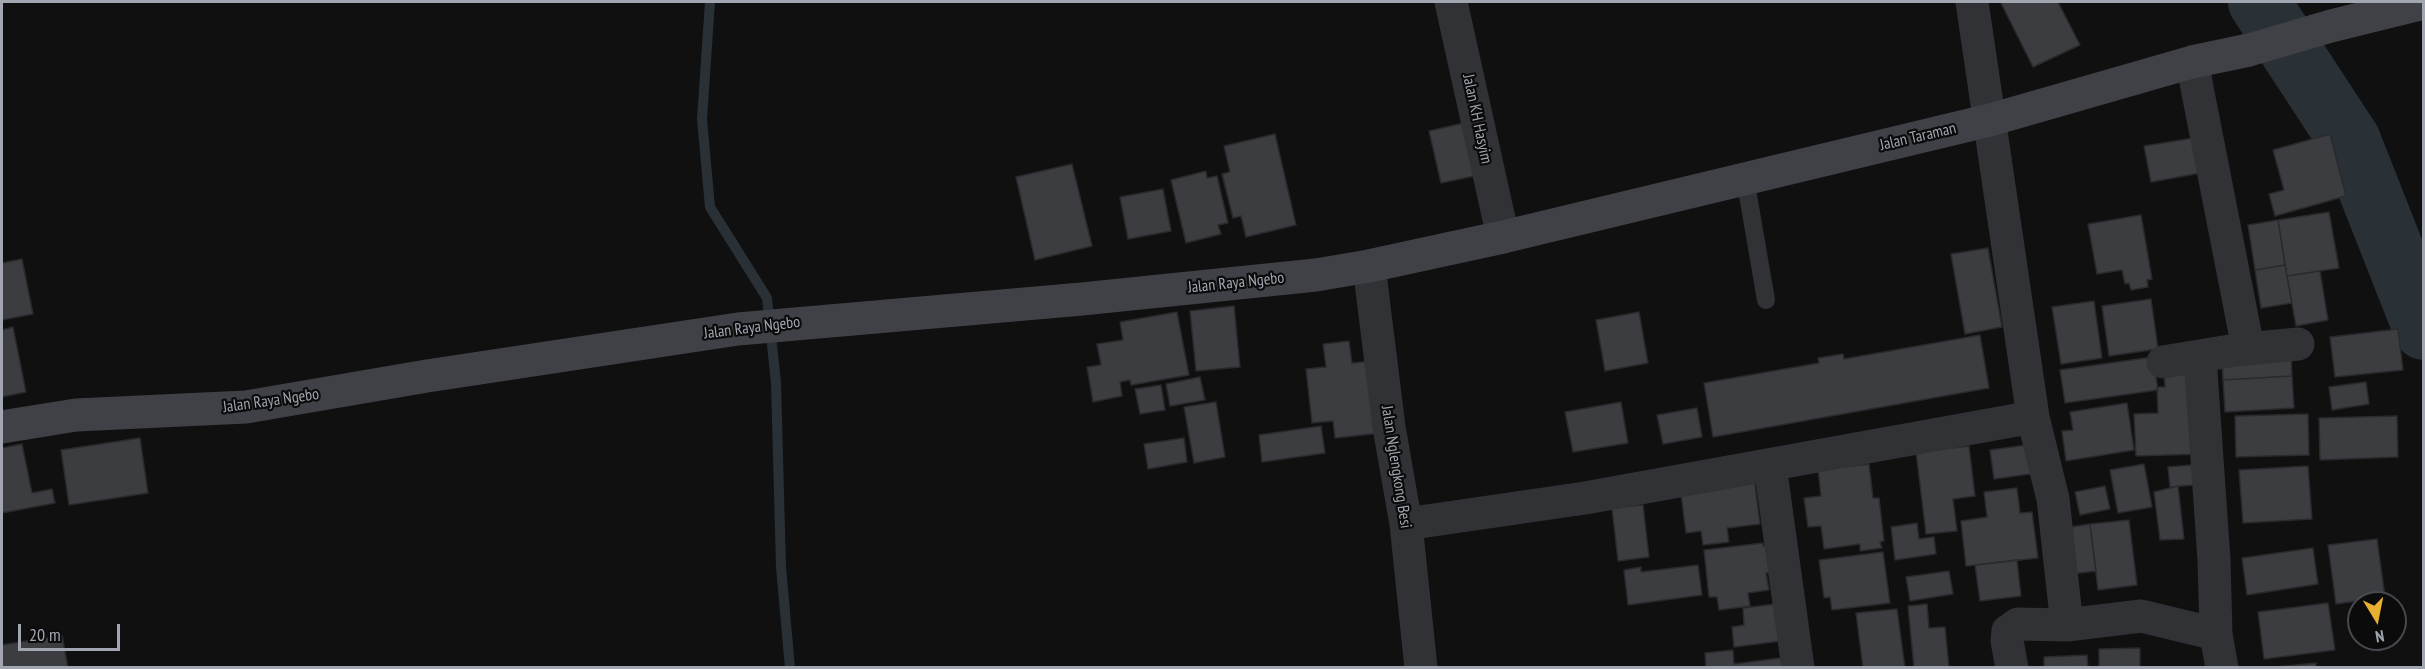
<!DOCTYPE html>
<style>
body{margin:0}
#map{position:relative;width:2425px;height:669px;overflow:hidden;background:#101011;font-family:"PT Sans Narrow",sans-serif}
canvas{display:block}
.frame{position:absolute;inset:0;border:3px solid #a2a6b1;pointer-events:none}
.north{position:absolute;left:2347px;top:591px;width:60px;height:60px;box-sizing:border-box;background:#0b0b0c;border:2px solid #47494e;border-radius:50%;rotate:170deg;font-size:16px;font-weight:700;line-height:24px;text-align:center;color:#a2a6b1}
.north::after{content:'';display:block;margin:auto;width:21px;height:27px;background:#e8af31;clip-path:polygon(50% 0,100% 100%,50% 72%,0 100%)}
.scale{position:absolute;left:18px;top:624px;width:102px;height:27px;box-sizing:border-box;border:3px solid #a2a6b1;border-top:0;padding-left:8px;font-size:18px;line-height:21px;white-space:nowrap;color:#a2a6b1;-webkit-text-stroke:4px #0b0b0c;paint-order:stroke}
</style>
<div id="map">
<canvas width="2425" height="669"></canvas>
<div class="frame"></div>
<div class="north">N</div>
<div class="scale">20 m</div>
</div>
<script>
const ctx = document.querySelector('canvas').getContext('2d');
ctx.lineJoin = 'round';
const toPath = rows => new Path2D(rows.map(r => 'M' + r).join(''));
function trace(path, color, width, dash) { ctx.strokeStyle = color; ctx.lineWidth = width; ctx.lineCap = dash ? 'butt' : 'round'; ctx.setLineDash(dash || []); ctx.stroke(path); }
function fillPath(path, color) { ctx.fillStyle = color; ctx.fill(path, 'evenodd'); }
function drawText(font, color, halo, rows, align = 'center') {
  ctx.font = font + ' "PT Sans Narrow",sans-serif'; ctx.lineWidth = 4.5; ctx.setLineDash([]); ctx.textBaseline = 'middle'; ctx.strokeStyle = halo; ctx.fillStyle = color; for (const [text, x, y, turn = 0] of rows) {
    ctx.save(); ctx.translate(x, y); ctx.rotate((+turn || 0) * Math.PI / 180); ctx.textAlign = isNaN(turn) ? turn : align; if (halo) ctx.strokeText(text, 0, 0); ctx.fillText(text, 0, 0); ctx.restore();
  }
}
trace(toPath([
 [710,2,702,119,710,207,767,298,776,383,781,567,790,668]
]), '#293036', 10);
trace(toPath([
 [2259,2,2350,141,2424,329]
]), '#293036', 62);
const building = toPath([
 [2004,2,2058,2,2080,45,2033,67,2001,3,2004,2],
 [1468,122,1479,175,1441,183,1429,131,1468,122],
 [1275,134,1296,225,1246,237,1241,216,1233,218,1222,174,1230,172,1224,146,1275,134],
 [2330,134,2346,196,2275,216,2269,194,2284,190,2273,150,2330,134],
 [2200,137,2206,172,2151,182,2144,146,2200,137],
 [1072,164,1092,246,1035,260,1016,177,1072,164],
 [1206,171,1207,178,1217,176,1228,223,1218,225,1221,234,1186,243,1171,180,1206,171],
 [1163,189,1171,231,1128,239,1120,197,1163,189],
 [2329,212,2339,268,2287,276,2278,220,2329,212],
 [2141,215,2152,279,2147,280,2148,287,2131,290,2129,283,2125,284,2122,270,2097,274,2088,224,2141,215],
 [2278,220,2285,265,2255,270,2248,225,2278,220],
 [1988,248,2002,327,1965,334,1951,254,1988,248],
 [22,259,33,314,2,320,2,263,22,259],
 [2285,265,2292,303,2261,308,2255,270,2285,265],
 [2320,271,2328,320,2296,326,2287,276,2320,271],
 [2151,299,2158,349,2109,356,2102,306,2151,299],
 [2094,301,2102,358,2061,364,2052,307,2094,301],
 [1234,306,1240,367,1196,371,1190,311,1234,306],
 [1177,312,1189,375,1131,385,1130,380,1120,382,1122,396,1093,402,1087,367,1101,365,1097,344,1123,340,1120,322,1177,312],
 [1639,312,1648,363,1605,371,1596,320,1639,312],
 [13,327,26,392,2,397,2,330,13,327],
 [2398,329,2403,370,2335,377,2330,337,2398,329],
 [1980,335,1989,388,1713,437,1704,383,1819,363,1818,358,1843,354,1844,359,1980,335],
 [1349,341,1352,363,1372,361,1381,433,1335,438,1333,421,1312,423,1306,369,1326,367,1323,344,1349,341],
 [2291,354,2292,376,2223,380,2222,358,2291,354],
 [2153,357,2158,390,2065,403,2060,370,2153,357],
 [2187,372,2201,454,2136,456,2134,414,2158,413,2157,387,2165,387,2164,373,2187,372],
 [2292,376,2294,408,2225,412,2223,380,2292,376],
 [1200,377,1205,400,1170,406,1166,384,1200,377],
 [2366,382,2369,404,2332,410,2329,387,2366,382],
 [1161,385,1165,410,1140,414,1135,389,1161,385],
 [1216,402,1225,457,1194,463,1184,407,1216,402],
 [1621,402,1628,443,1573,452,1565,412,1621,402],
 [2127,403,2134,450,2066,461,2062,431,2073,430,2070,412,2127,403],
 [1697,408,1702,437,1663,444,1657,415,1697,408],
 [2308,414,2309,455,2236,457,2235,416,2308,414],
 [2397,416,2398,457,2320,460,2319,418,2397,416],
 [1321,426,1325,453,1262,462,1259,435,1321,426],
 [140,438,148,493,69,505,61,450,140,438],
 [1184,438,1187,462,1148,469,1144,444,1184,438],
 [22,444,32,493,52,489,55,503,2,513,2,448,22,444],
 [2034,444,2037,473,1994,479,1990,450,2034,444],
 [1969,446,1975,496,1953,499,1957,531,1926,534,1916,452,1969,446],
 [1869,464,1873,498,1879,498,1884,541,1880,542,1882,548,1860,551,1860,544,1824,549,1821,526,1808,527,1804,498,1821,496,1818,470,1869,464],
 [2144,464,2152,507,2118,513,2110,470,2144,464],
 [2203,464,2205,484,2170,487,2168,467,2203,464],
 [2308,466,2312,519,2243,523,2239,470,2308,466],
 [1754,477,1760,524,1727,528,1729,542,1703,545,1701,531,1686,533,1680,487,1754,477],
 [2105,486,2110,509,2080,515,2075,492,2105,486],
 [2178,486,2184,539,2160,540,2154,492,2178,486],
 [2017,488,2020,513,2032,512,2038,558,1966,566,1961,521,1987,517,1984,492,2017,488],
 [1643,505,1649,557,1618,561,1612,508,1643,505],
 [2129,520,2137,585,2098,590,2090,524,2129,520],
 [1917,523,1919,539,1934,537,1936,554,1895,560,1891,527,1917,523],
 [2090,524,2096,571,2071,574,2065,528,2090,524],
 [2377,539,2385,597,2336,604,2328,545,2377,539],
 [1763,543,1763,546,1777,544,1780,571,1766,573,1769,590,1748,593,1750,606,1719,610,1717,597,1709,597,1704,550,1763,543],
 [2313,548,2318,584,2247,595,2242,558,2313,548],
 [1883,552,1890,603,1832,610,1830,597,1824,598,1819,560,1883,552],
 [2017,560,2021,596,1980,601,1975,565,2017,560],
 [1698,565,1702,595,1628,605,1624,570,1641,567,1641,572,1698,565],
 [1949,571,1953,594,1910,601,1906,577,1949,571],
 [2328,603,2335,650,2264,659,2258,612,2328,603],
 [1776,604,1781,641,1734,647,1732,627,1744,625,1743,608,1776,604],
 [1927,604,1929,628,1945,627,1949,668,1914,668,1908,606,1927,604],
 [1897,609,1905,668,1863,668,1856,613,1897,609],
 [62,635,68,668,2,668,2,645,62,635],
 [2140,648,2140,668,2099,668,2099,649,2140,648],
 [1733,650,1734,664,1788,657,1789,668,1706,668,1705,653,1733,650],
 [2087,655,2088,668,2044,668,2044,657,2087,655],
 [2316,663,2316,668,2275,668,2275,667,2316,663]
]);
fillPath(building, '#3c3d41');
trace(building, '#2a2a2d', 1.5);
trace(toPath([
 [1745,178,1766,300]
]), '#313236', 18);
trace(toPath([
 [1451,2,1503,237],
 [2192,62,2248,348],
 [1369,266,1389,427,1406,524,1421,668],
 [2200,357,2214,560,2216,634],
 [2163,362,2236,350,2298,344],
 [1770,465,1798,668],
 [1406,524,1585,498,2033,417,1972,2],
 [2067,625,2141,616,2216,634,2222,668],
 [2012,668,2007,641,2008,631,2018,624,2067,625,2053,499,2033,417]
]), '#313236', 33);
trace(toPath([
 [2,427,76,415,246,407,427,376,738,329,1082,299,1316,275,1369,266,1503,237,1990,120,2192,62,2249,50,2331,26,2424,3]
]), '#3f4146', 33);
drawText('16px', '#a2a6b1', '#0b0b0c', [
 ["Jalan KH Hasyim",1477,119,78],
 ["Jalan Taraman",1918,137,-13],
 ["Jalan Raya Ngebo",1236,283,-6],
 ["Jalan Raya Ngebo",752,328,-7],
 ["Jalan Raya Ngebo",271,401,-8],
 ["Jalan Nglengkong Besi",1396,467,81]
]);
</script>
